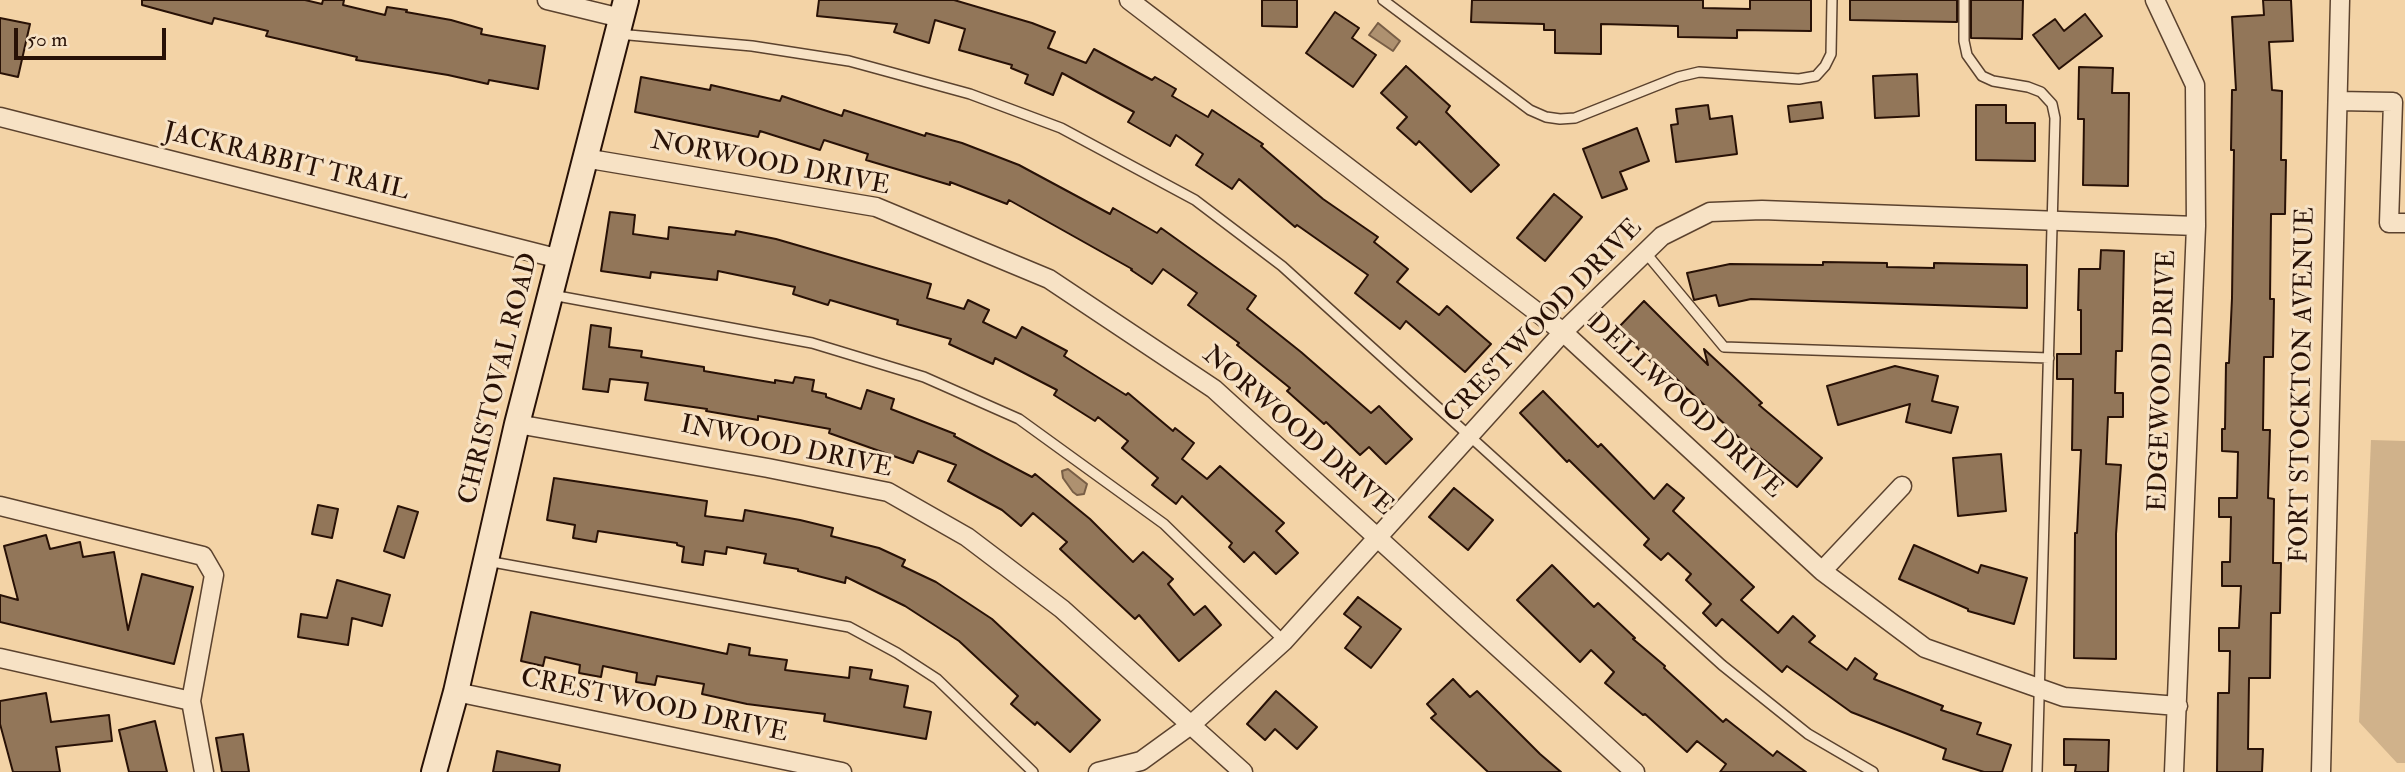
<!DOCTYPE html>
<style>
body{margin:0}
#map{position:relative;width:2405px;height:772px;overflow:hidden;background:#f3d3a6;font-family:"IM FELL Double Pica",serif}
canvas{display:block}
.scale{position:absolute;left:14px;top:28px;width:152px;height:32px;box-sizing:border-box;border:4px solid #281106;border-top:0;padding-left:9px;font-size:21px;line-height:24px;white-space:nowrap;color:#281106;-webkit-text-stroke:5px #f7e2c5;paint-order:stroke}
</style>
<div id="map">
<canvas width="2405" height="772"></canvas>
<div class="scale">50 m</div>
</div>
<script>
const ctx = document.querySelector('canvas').getContext('2d');
ctx.lineJoin = 'round';
function fillPath(path, color) { ctx.fillStyle = color; ctx.fill(path, 'evenodd'); }
const toPath = rows => new Path2D(rows.map(r => 'M' + r).join(''));
function trace(path, color, width, dash) { ctx.strokeStyle = color; ctx.lineWidth = width; ctx.lineCap = dash ? 'butt' : 'round'; ctx.setLineDash(dash || []); ctx.stroke(path); }
function drawText(font, color, halo, rows, align = 'center') {
  ctx.font = font + ' "IM FELL Double Pica",serif'; ctx.lineWidth = 6; ctx.setLineDash([]); ctx.textBaseline = 'middle'; ctx.strokeStyle = halo; ctx.fillStyle = color; for (const [text, x, y, turn = 0] of rows) {
    ctx.save(); ctx.translate(x, y); ctx.rotate((+turn || 0) * Math.PI / 180); ctx.textAlign = isNaN(turn) ? turn : align; if (halo) ctx.strokeText(text, 0, 0); ctx.fillText(text, 0, 0); ctx.restore();
  }
}
fillPath(toPath([
 [2371,440,2405,441,2405,763,2397,763,2359,722]
]), '#d0b28b');
const water = toPath([
 [1378,23,1400,41,1393,51,1369,35,1378,23],
 [1068,469,1087,484,1084,494,1077,495,1073,492,1063,478,1062,471,1068,469]
]);
fillPath(water, '#ae9170');
trace(water, '#785e46', 2);
const building = toPath([
 [142,0,305,0,322,4,323,0,344,0,343,5,385,15,387,7,407,10,406,12,451,20,482,29,481,34,545,46,538,89,489,80,488,84,448,75,356,60,357,57,266,36,268,31,214,18,212,24,142,5,142,0],
 [819,0,954,0,1032,23,1055,32,1048,48,1086,63,1094,49,1152,80,1155,77,1176,89,1172,96,1208,117,1212,110,1263,144,1261,146,1323,199,1378,237,1374,242,1408,269,1397,282,1439,315,1447,306,1491,344,1465,372,1406,321,1400,329,1355,293,1368,275,1297,225,1295,227,1239,179,1232,189,1196,165,1203,154,1176,135,1170,146,1128,122,1134,112,1062,73,1053,95,1025,83,1028,75,1011,68,1012,65,959,50,965,29,935,20,929,43,894,32,897,24,817,16,819,0],
 [1262,0,1297,0,1297,27,1262,26,1262,0],
 [1472,0,1703,0,1703,8,1750,9,1750,0,1811,0,1811,31,1737,30,1737,38,1678,37,1678,26,1601,24,1601,54,1555,53,1555,30,1544,30,1544,24,1471,22,1472,0],
 [1850,0,1957,0,1957,22,1850,20,1850,0],
 [1971,0,2023,0,2022,39,1971,38,1971,0],
 [2263,0,2291,0,2293,41,2269,42,2272,90,2282,91,2281,160,2286,160,2285,214,2271,214,2270,299,2274,299,2273,357,2264,357,2263,430,2270,430,2268,498,2274,499,2273,563,2281,563,2280,613,2271,613,2270,678,2249,678,2248,749,2263,749,2262,772,2217,772,2218,693,2229,693,2230,651,2219,651,2219,628,2239,628,2241,586,2222,586,2222,562,2230,562,2231,517,2219,517,2219,498,2237,498,2238,452,2222,451,2222,429,2225,429,2226,363,2229,363,2232,298,2234,150,2231,150,2232,90,2236,90,2232,17,2264,15,2263,0],
 [1335,12,1359,28,1352,38,1376,55,1353,87,1306,53,1335,12],
 [2085,14,2102,36,2059,69,2033,35,2055,19,2064,31,2085,14],
 [0,18,30,24,18,77,0,73,0,18],
 [1406,66,1450,106,1446,112,1499,165,1471,192,1419,141,1416,145,1397,128,1407,117,1381,93,1406,66],
 [2079,67,2113,68,2112,93,2129,93,2128,186,2083,185,2084,119,2078,119,2079,67],
 [1917,74,1919,116,1875,118,1873,76,1917,74],
 [641,77,710,90,711,85,780,101,782,96,842,116,844,110,925,136,926,133,962,143,1019,165,1110,214,1113,208,1157,233,1161,228,1256,296,1247,309,1301,352,1371,413,1379,406,1412,439,1386,464,1369,447,1360,455,1326,422,1324,424,1287,391,1290,388,1237,345,1239,343,1188,305,1197,293,1163,269,1152,284,1131,270,1132,269,1009,200,1007,204,950,182,950,185,866,160,868,154,824,140,820,150,760,131,758,137,635,112,641,77],
 [1821,102,1823,118,1790,122,1788,106,1821,102],
 [1708,105,1710,119,1732,116,1737,154,1676,162,1671,125,1678,124,1676,109,1708,105],
 [1976,105,2006,105,2006,123,2035,123,2035,161,1976,160,1976,105],
 [1637,128,1649,161,1620,172,1627,189,1602,198,1583,149,1637,128],
 [1554,194,1582,217,1545,261,1517,238,1554,194],
 [610,212,635,215,633,234,668,239,669,227,735,235,736,231,776,239,931,284,927,298,964,309,968,300,989,310,983,322,1016,338,1022,327,1067,351,1064,356,1126,395,1128,393,1173,431,1175,428,1194,443,1182,459,1207,479,1220,466,1284,523,1276,531,1298,553,1276,574,1254,552,1244,562,1229,547,1232,543,1182,496,1176,504,1152,485,1158,478,1122,448,1128,441,1098,417,1095,421,1054,395,1057,390,995,358,993,364,949,344,951,339,897,324,898,320,830,300,828,305,793,294,795,287,718,271,717,280,651,272,650,278,601,271,610,212],
 [2101,250,2124,251,2122,351,2116,351,2115,393,2123,393,2123,417,2108,417,2106,464,2121,465,2116,534,2116,659,2074,658,2075,533,2077,533,2081,450,2072,450,2073,379,2057,379,2057,354,2081,354,2081,310,2078,310,2079,269,2100,269,2101,250],
 [1823,262,1887,263,1887,267,1934,268,1934,263,2027,265,2027,308,1751,299,1719,306,1716,295,1694,300,1687,273,1730,264,1823,265,1823,262],
 [1644,301,1708,365,1704,349,1762,403,1759,405,1822,458,1797,487,1750,448,1666,369,1662,373,1618,328,1644,301],
 [591,325,611,328,609,347,642,351,641,357,704,367,704,371,775,383,775,380,793,383,795,377,814,380,812,391,826,394,826,397,861,409,867,390,894,399,891,409,955,434,954,436,1032,477,1035,474,1090,519,1133,562,1143,552,1173,579,1168,584,1194,615,1205,606,1221,625,1179,661,1139,615,1135,619,1060,549,1067,542,1033,513,1021,526,1002,510,948,481,956,465,918,451,913,463,829,433,830,429,758,416,758,420,706,411,707,409,645,400,648,383,610,379,608,392,583,389,591,325],
 [1895,366,1938,376,1932,401,1958,407,1951,433,1906,422,1910,404,1838,425,1827,386,1895,366],
 [1543,391,1598,447,1601,444,1654,499,1667,484,1684,498,1673,511,1754,587,1741,600,1778,633,1793,616,1815,636,1809,642,1847,670,1855,658,1877,674,1874,679,1943,706,1941,710,1981,723,1977,734,2011,745,2002,772,1984,772,1943,759,1946,749,1851,712,1787,666,1782,672,1722,619,1716,626,1703,613,1711,604,1686,580,1691,574,1668,553,1661,560,1644,545,1649,539,1569,460,1567,462,1520,413,1543,391],
 [2001,454,2006,511,1958,516,1953,458,2001,454],
 [554,478,707,501,705,516,743,521,745,510,800,520,833,528,831,536,879,548,905,560,902,566,936,582,992,619,1100,720,1070,752,1037,722,1035,725,1011,704,1018,696,959,641,905,606,846,577,845,583,798,571,798,569,764,563,766,554,727,547,726,554,705,551,703,565,682,562,684,547,677,545,677,543,598,531,596,542,573,538,575,525,547,520,554,478],
 [1454,488,1493,520,1468,550,1429,517,1454,488],
 [318,505,338,509,332,538,312,534,318,505],
 [398,506,418,512,404,558,384,551,398,506],
 [46,535,50,549,80,542,83,557,114,552,128,630,142,574,193,587,174,664,0,622,0,595,18,600,4,546,46,535],
 [1914,545,1978,573,1981,565,2027,578,2014,624,1968,611,1968,609,1899,579,1914,545],
 [1552,565,1594,607,1598,603,1635,638,1633,639,1665,666,1664,668,1723,722,1726,719,1773,756,1777,751,1806,772,1720,772,1726,764,1697,741,1687,752,1645,714,1643,715,1605,683,1614,672,1591,650,1580,662,1517,600,1552,565],
 [337,580,390,595,382,626,352,618,348,645,298,637,301,614,327,618,337,580],
 [1358,597,1401,629,1371,668,1345,648,1361,627,1344,614,1358,597],
 [531,612,727,654,729,644,750,648,749,655,787,660,785,670,849,678,850,667,872,670,870,679,908,686,904,707,931,712,926,739,824,721,825,714,747,704,702,694,704,684,657,676,655,685,636,682,637,673,603,666,601,677,579,673,580,665,545,657,543,666,521,661,531,612],
 [1453,679,1470,697,1477,691,1540,754,1561,772,1488,772,1431,718,1436,714,1427,704,1453,679],
 [1276,691,1317,727,1297,749,1275,729,1265,740,1247,724,1276,691],
 [46,693,51,722,109,715,112,741,56,747,60,772,13,772,0,724,0,701,46,693],
 [155,721,167,772,129,772,119,730,155,721],
 [243,734,249,772,222,772,216,738,243,734],
 [2064,739,2109,740,2108,772,2075,772,2076,765,2064,765,2064,739],
 [497,751,560,765,559,772,493,772,497,751]
]);
fillPath(building, '#927659');
trace(building, '#281106', 2);
const lane = toPath([
 [1383,0,1530,110,1546,117,1560,119,1575,118,1678,77,1699,72,1799,79,1816,76,1825,66,1831,54,1832,0],
 [1964,0,1964,41,1967,55,1982,76,1993,81,2028,87,2041,92,2052,104,2055,118,2037,772],
 [618,34,752,46,849,61,970,94,1061,128,1195,200,1282,266,1722,665,1808,734,1873,772],
 [1645,252,1724,347,2049,358],
 [552,295,812,343,924,377,1019,419,1164,524,1284,641],
 [487,561,849,627,897,653,937,679,1033,772]
]);
const street = toPath([
 [547,0,621,18],
 [1129,0,1563,332,1822,571,1925,648,2064,697,2178,706],
 [2155,0,2195,85,2196,226,2174,772],
 [2338,101,2393,102,2389,223,2405,223],
 [0,117,560,259],
 [584,158,876,207,1049,279,1214,389,1635,772],
 [517,424,768,468,888,492,967,537,1062,609,1243,772],
 [0,506,203,556,214,575,191,701],
 [1822,571,1902,486],
 [0,658,191,701,204,772],
 [456,692,842,772],
 [1098,772,1141,761,1192,724,1284,641,1563,332,1662,236,1710,212,1762,210,2196,226],
 [2321,772,2340,0]
]);
const secondary = toPath([
 [434,772,456,692,517,424,626,0]
]);
trace(lane, '#5b422e', 12);
trace(street, '#5b422e', 21);
trace(secondary, '#281106', 28);
trace(lane, '#f7e2c5', 9);
trace(street, '#f7e2c5', 18);
trace(secondary, '#f7e2c5', 24);
drawText('26px', '#281106', '#f7e2c5', [
 ["JACKRABBIT TRAIL",286,163,14],
 ["NORWOOD DRIVE",770,165,11],
 ["CRESTWOOD DRIVE",1544,322,-46],
 ["CHRISTOVAL ROAD",500,379,-76],
 ["EDGEWOOD DRIVE",2164,381,-88],
 ["FORT STOCKTON AVENUE",2304,385,-89],
 ["DELLWOOD DRIVE",1684,407,43],
 ["NORWOOD DRIVE",1297,432,41],
 ["INWOOD DRIVE",786,448,12],
 ["CRESTWOOD DRIVE",654,707,12]
]);
</script>
